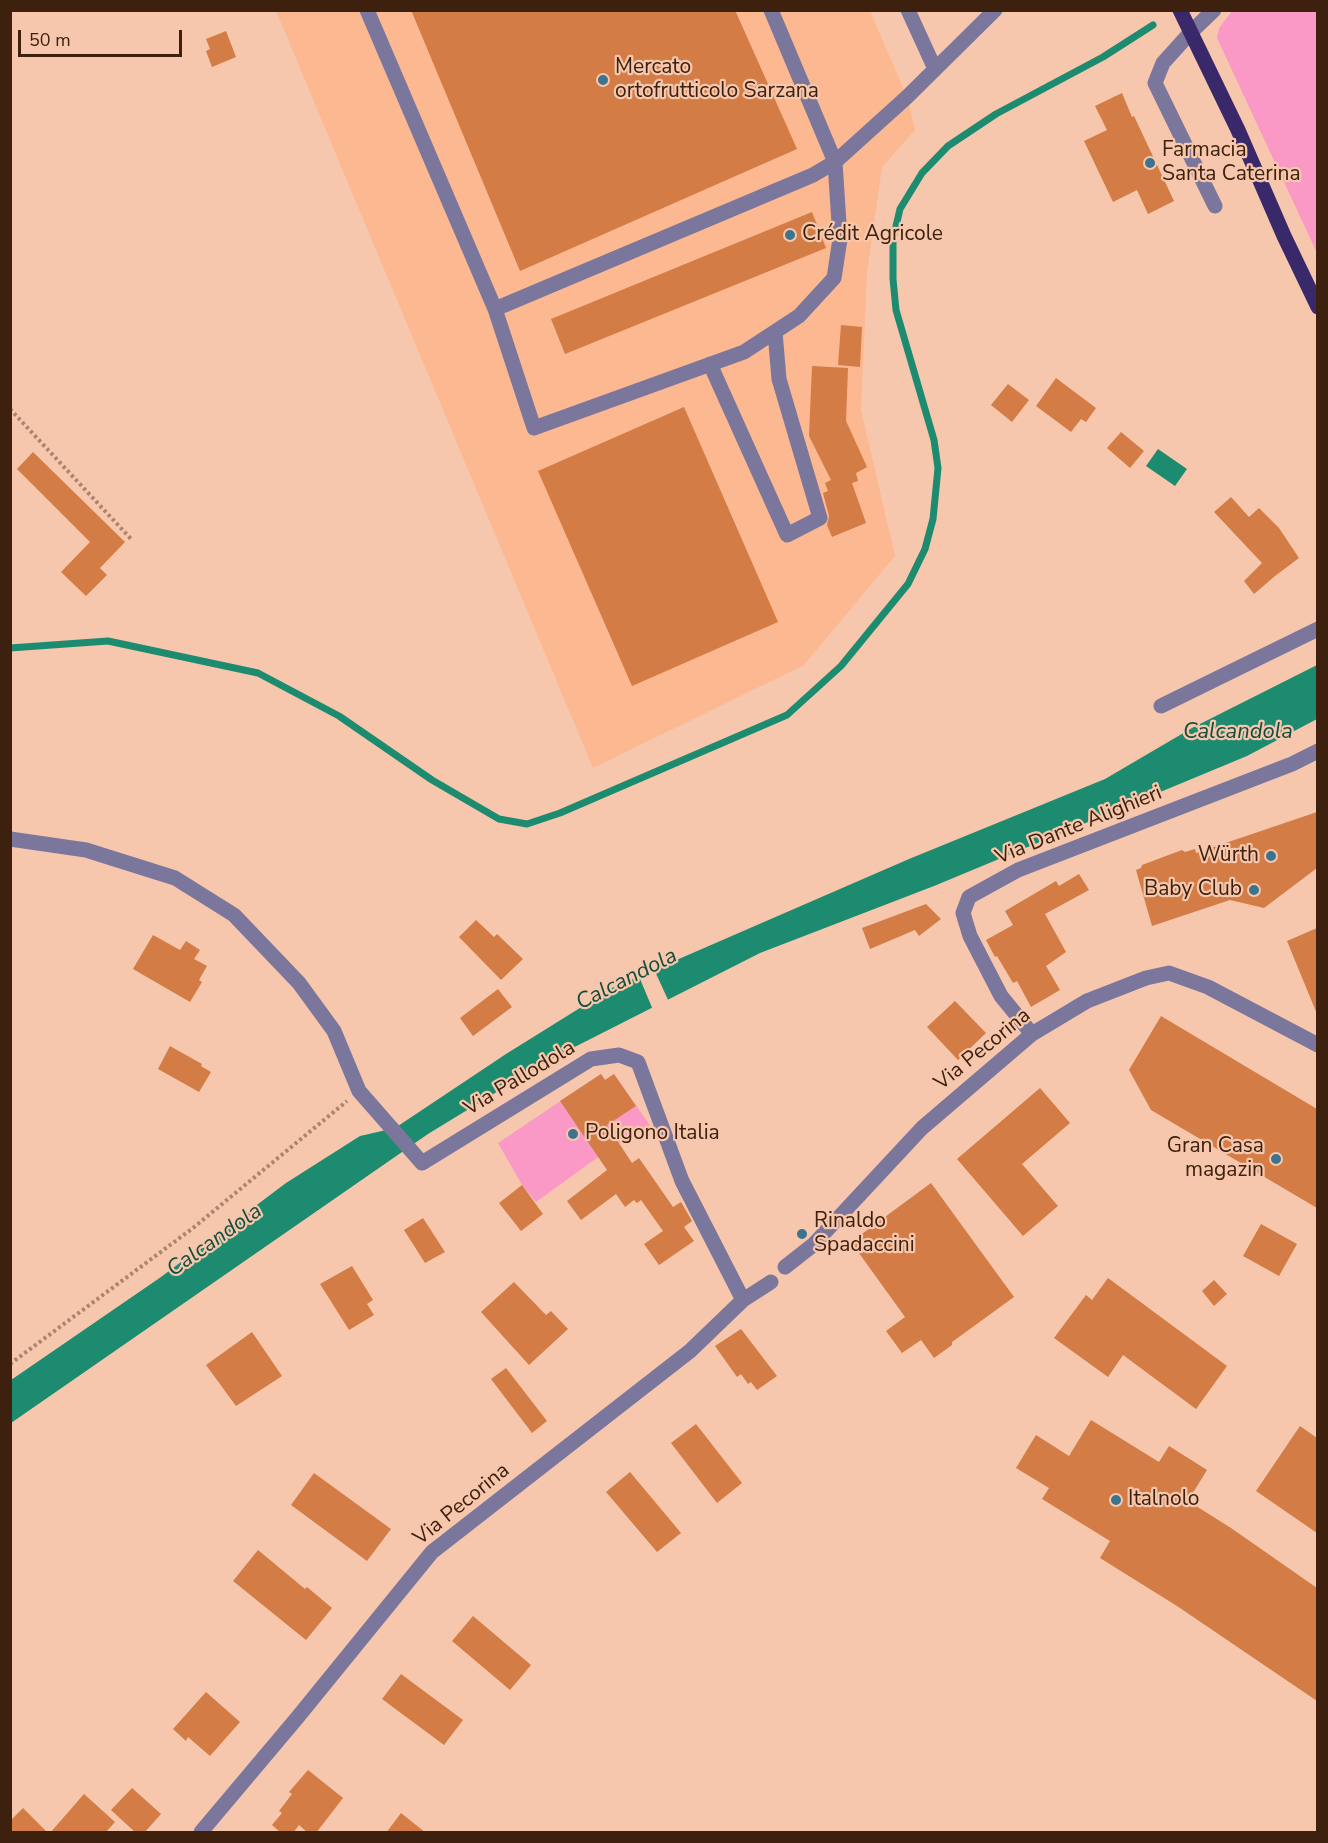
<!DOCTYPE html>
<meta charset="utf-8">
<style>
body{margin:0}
#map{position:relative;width:1328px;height:1843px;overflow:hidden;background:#f6c7ac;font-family:"Nunito Sans",sans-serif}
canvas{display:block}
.frame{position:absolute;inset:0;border:12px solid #3d200d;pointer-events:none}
.scale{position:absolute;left:18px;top:30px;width:164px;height:27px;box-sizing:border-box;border:3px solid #3d200d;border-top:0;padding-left:8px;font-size:18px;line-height:21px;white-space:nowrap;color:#3d200d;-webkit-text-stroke:4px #f6c7ac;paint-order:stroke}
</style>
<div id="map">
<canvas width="1328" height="1843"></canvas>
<div class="frame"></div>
<div class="scale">50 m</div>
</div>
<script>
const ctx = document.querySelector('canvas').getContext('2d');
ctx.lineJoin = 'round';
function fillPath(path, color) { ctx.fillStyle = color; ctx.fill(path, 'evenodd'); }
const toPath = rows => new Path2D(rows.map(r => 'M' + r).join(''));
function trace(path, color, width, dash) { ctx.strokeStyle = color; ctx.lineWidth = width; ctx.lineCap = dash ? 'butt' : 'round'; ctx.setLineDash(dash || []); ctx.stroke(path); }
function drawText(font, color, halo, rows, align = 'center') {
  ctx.font = font + ' "Nunito Sans",sans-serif'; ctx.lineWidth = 4.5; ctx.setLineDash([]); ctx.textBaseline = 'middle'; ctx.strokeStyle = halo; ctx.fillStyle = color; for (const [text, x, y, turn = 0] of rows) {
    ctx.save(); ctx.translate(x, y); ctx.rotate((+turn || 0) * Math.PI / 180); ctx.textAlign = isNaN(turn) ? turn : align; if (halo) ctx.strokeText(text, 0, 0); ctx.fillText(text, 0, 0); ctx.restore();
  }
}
fillPath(toPath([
 [276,11,870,11,907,97,915,130,882,167,867,272,861,410,895,556,804,665,593,768]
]), '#fcb891');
fillPath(toPath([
 [1232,11,1317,11,1317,253,1217,38,1219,28],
 [601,1074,605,1080,614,1074,650,1125,598,1157,536,1202,522,1185,498,1143]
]), '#fb99c6');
fillPath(toPath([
 [1158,449,1187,469,1175,486,1146,466],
 [1317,665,1317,719,1247,756,934,886,760,953,549,1060,428,1134,11,1423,11,1380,161,1277,286,1183,360,1136,395,1128,506,1054,612,988,909,859,1105,779,1192,728]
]), '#1d8b6f');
fillPath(toPath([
 [653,967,669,1002,653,1010,638,974]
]), '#f6c7ac');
trace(toPath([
 [10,648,108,641,258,673,339,716,432,780,499,819,527,824,560,813,787,715,841,666,908,584,925,549,933,519,938,468,934,440,896,310,893,279,893,239,900,209,922,173,948,146,996,114,1103,57,1153,25]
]), '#1d8b6f', 7);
fillPath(toPath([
 [411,10,735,10,797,149,520,271],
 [226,31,236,57,212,67,206,51,210,49,206,39],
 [1122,93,1132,117,1134,116,1174,201,1148,214,1137,190,1113,202,1084,141,1107,130,1095,106],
 [812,212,826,248,565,354,551,319],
 [841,325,862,327,860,367,838,365],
 [812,366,848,368,846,421,867,467,856,473,858,481,852,483,866,523,832,537,827,525,829,516,823,493,828,491,825,483,831,480,809,436],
 [1056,378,1096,408,1086,422,1081,419,1071,432,1036,406],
 [1008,384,1029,400,1012,422,991,405],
 [684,407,778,622,632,686,538,471],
 [1121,432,1144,451,1130,468,1107,448],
 [33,452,125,542,100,568,107,575,86,596,61,572,90,542,17,469],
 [1231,497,1249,517,1259,508,1279,528,1299,558,1275,576,1254,594,1244,581,1262,563,1214,512],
 [1317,812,1317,868,1264,908,1230,900,1152,926,1136,870,1141,868,1142,865,1182,850,1185,852,1195,849,1196,853],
 [1079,874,1089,890,1045,914,1066,952,1046,966,1060,990,1031,1007,1017,981,1013,983,997,956,995,957,986,940,1013,925,1005,911,1056,881,1059,886],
 [926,904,941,919,919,936,915,930,870,949,862,928],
 [476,920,494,937,497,934,523,959,501,980,459,937],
 [1317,928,1317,1014,1287,941],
 [153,935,180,950,186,941,200,950,194,959,207,966,199,980,202,982,190,1002,133,969],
 [498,989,512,1007,473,1036,460,1018],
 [955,1001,986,1033,958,1060,927,1027],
 [1161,1016,1317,1109,1317,1208,1151,1110,1129,1070],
 [170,1046,202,1064,201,1066,211,1072,199,1092,158,1069],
 [601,1074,605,1080,614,1074,636,1106,607,1125,632,1163,639,1158,673,1207,681,1202,692,1221,684,1227,694,1241,659,1265,644,1244,663,1231,641,1200,637,1203,634,1200,625,1207,616,1194,581,1220,567,1201,607,1170,560,1101],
 [1040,1088,1070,1123,1022,1164,1058,1206,1023,1236,957,1159],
 [931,1183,1014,1297,952,1342,952,1345,934,1358,921,1340,902,1353,886,1331,905,1317,851,1242],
 [522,1185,543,1214,521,1231,499,1203],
 [423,1218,445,1252,425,1263,404,1230],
 [1261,1224,1297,1244,1279,1276,1243,1256],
 [352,1266,373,1300,367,1304,374,1315,349,1330,320,1284],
 [1108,1278,1227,1366,1196,1409,1123,1355,1108,1377,1054,1338,1086,1295,1092,1300],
 [1214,1280,1227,1294,1214,1306,1202,1291],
 [514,1282,546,1315,551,1311,568,1329,529,1365,481,1312],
 [741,1329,777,1376,757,1390,751,1382,748,1384,741,1374,737,1377,715,1346],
 [252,1332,282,1376,236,1406,206,1365],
 [506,1368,547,1421,532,1433,491,1379],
 [1091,1420,1159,1462,1169,1446,1207,1470,1188,1501,1231,1528,1317,1588,1317,1701,1177,1606,1100,1558,1110,1541,1042,1499,1049,1488,1016,1468,1036,1435,1069,1456],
 [696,1424,742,1483,717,1503,671,1443],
 [1300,1426,1317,1438,1317,1533,1256,1491],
 [630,1472,681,1533,657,1552,606,1492],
 [314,1473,391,1529,367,1561,291,1505],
 [258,1550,305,1589,307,1587,332,1608,306,1640,233,1581],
 [473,1616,531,1665,510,1690,452,1641],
 [401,1674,463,1720,444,1745,382,1699],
 [206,1692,240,1722,210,1756,188,1737,186,1741,173,1729],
 [308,1770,343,1798,316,1833,308,1833,299,1825,293,1833,281,1833,272,1825,282,1813,279,1811,292,1794,289,1792],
 [132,1788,161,1814,144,1833,136,1833,111,1810],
 [84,1794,115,1822,105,1833,50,1833],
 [23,1808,48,1833,10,1833,10,1821],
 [401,1813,426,1833,386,1833]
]), '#d37c45');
trace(toPath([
 [10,409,132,540],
 [10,1364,193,1228,347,1101]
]), '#ac846d', 4, [3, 3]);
trace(toPath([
 [367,10,495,309,534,428,744,352,799,316,834,278,840,239,835,162,771,10],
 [908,10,935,69],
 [1214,10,1191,32,1163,63,1155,83,1215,206],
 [495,309,813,175,835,162,907,97,995,10],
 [710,364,787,535,820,518,779,379,775,332],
 [1161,706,1318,629],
 [10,839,86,850,175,878,234,915,299,983,334,1031,359,1091,422,1163,591,1059,619,1055,638,1062,682,1181,743,1300],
 [1032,1034,1001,996,970,936,963,913,969,897,1018,870,1292,764,1318,751],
 [785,1267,813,1245,922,1128,1032,1034,1087,1001,1146,978,1169,973,1208,987,1318,1045],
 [201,1832,297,1718,432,1552,690,1351,743,1300,771,1282]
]), '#7b769c', 15);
trace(toPath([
 [1180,10,1238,130,1284,236,1318,307]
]), '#39286a', 15);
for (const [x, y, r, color] of [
 [603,80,6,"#3c738e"],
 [1150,163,6,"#3c738e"],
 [790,235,6,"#3c738e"],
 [1271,856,6,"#3c738e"],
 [1254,890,6,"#3c738e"],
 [573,1134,6,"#3c738e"],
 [1276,1159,6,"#3c738e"],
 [802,1234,6,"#3c738e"],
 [1116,1500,6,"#3c738e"]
]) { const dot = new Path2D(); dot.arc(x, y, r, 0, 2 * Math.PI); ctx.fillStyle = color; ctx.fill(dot); trace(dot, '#f6c7ac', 2); }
drawText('21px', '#3d200d', '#f6c7ac', [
 ["Mercato",615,68],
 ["ortofrutticolo Sarzana",615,92],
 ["Farmacia",1162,151],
 ["Santa Caterina",1162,175],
 ["Crédit Agricole",802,235],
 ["Würth",1259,856,"right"],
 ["Baby Club",1242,890,"right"],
 ["Poligono Italia",585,1134],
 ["Gran Casa",1264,1147,"right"],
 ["magazin",1264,1171,"right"],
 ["Rinaldo",814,1222],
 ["Spadaccini",814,1246],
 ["Italnolo",1128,1500]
], 'left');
drawText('21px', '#3d200d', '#f6c7ac', [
 ["Via Dante Alighieri",1079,826,-22],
 ["Via Pecorina",983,1050,-39],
 ["Via Pallodola",520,1079,-31],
 ["Via Pecorina",462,1505,-39]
]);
drawText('italic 22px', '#134c3d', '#f6c7ac', [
 ["Calcandola",1238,733],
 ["Calcandola",627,980,-27],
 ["Calcandola",215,1241,-35]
]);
</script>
